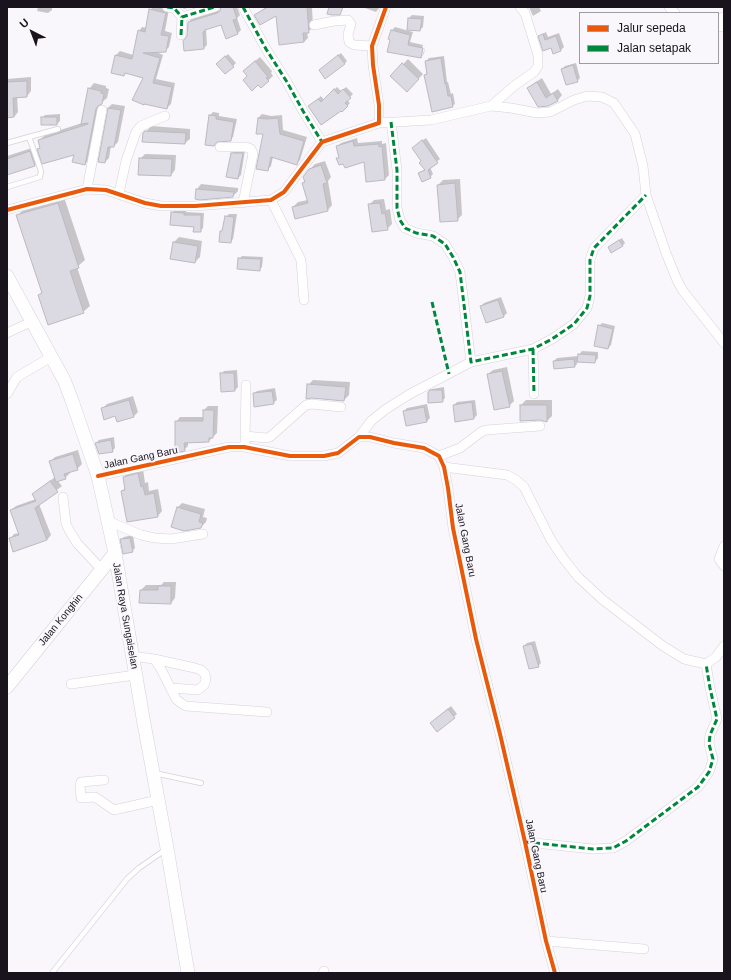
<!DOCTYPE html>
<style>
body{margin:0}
#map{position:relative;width:731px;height:980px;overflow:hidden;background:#f9f7fb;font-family:Helvetica,sans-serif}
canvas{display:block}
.frame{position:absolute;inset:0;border:8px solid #18131d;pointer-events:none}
.legend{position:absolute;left:579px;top:12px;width:140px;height:52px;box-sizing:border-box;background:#f9f6fc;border:1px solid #9f9ba3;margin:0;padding:5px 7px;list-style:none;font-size:12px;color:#18131d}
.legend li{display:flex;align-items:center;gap:8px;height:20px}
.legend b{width:20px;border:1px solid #9f9ba3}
.north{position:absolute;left:12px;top:12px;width:40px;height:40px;-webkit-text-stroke:3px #f9f6fc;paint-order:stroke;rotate:318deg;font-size:11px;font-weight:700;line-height:16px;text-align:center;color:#18131d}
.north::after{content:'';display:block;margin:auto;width:14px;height:18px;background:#18131d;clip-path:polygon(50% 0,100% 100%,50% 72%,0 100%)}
</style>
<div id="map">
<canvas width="731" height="980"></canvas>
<div class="frame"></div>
<ul class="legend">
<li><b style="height:5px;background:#e8590c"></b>Jalur sepeda</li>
<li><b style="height:5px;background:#00873e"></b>Jalan setapak</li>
</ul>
<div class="north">U</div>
</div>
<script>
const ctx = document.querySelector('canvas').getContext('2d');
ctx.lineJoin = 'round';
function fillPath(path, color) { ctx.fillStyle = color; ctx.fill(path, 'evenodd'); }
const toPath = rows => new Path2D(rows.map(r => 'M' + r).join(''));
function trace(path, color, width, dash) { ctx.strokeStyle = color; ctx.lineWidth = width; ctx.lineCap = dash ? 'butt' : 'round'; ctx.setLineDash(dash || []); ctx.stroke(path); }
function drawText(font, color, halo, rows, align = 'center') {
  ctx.font = font + ' Helvetica,sans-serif'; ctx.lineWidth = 4; ctx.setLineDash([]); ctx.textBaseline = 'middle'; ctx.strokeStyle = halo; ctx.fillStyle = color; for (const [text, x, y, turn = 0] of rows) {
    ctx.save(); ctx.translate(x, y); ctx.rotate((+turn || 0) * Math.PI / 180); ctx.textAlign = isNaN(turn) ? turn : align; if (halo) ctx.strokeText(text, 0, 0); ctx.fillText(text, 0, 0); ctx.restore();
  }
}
fillPath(toPath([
 [38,7,52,7,52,10,48,13,37,11],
 [153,7,169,9,165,31,172,33,169,47,165,51,154,51,163,55,156,79,175,83,171,104,167,108,145,77,127,72,124,75,112,72,116,55,120,51,133,55,139,31,142,27,147,28,150,10],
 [182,7,191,7,184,9],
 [222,7,237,7,240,15,237,18,241,30,238,33,221,24,206,29,207,45,204,48,188,36,189,22,192,18,221,10],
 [266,7,312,7,313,28,307,32,308,38,304,42,276,15,255,15],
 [362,7,380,7,376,12],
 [529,7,539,7,541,11,533,16],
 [412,15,424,16,423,27,420,30,409,18],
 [395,27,413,32,410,42,423,45,420,55,423,55,425,46,424,54,421,57,392,30],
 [546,32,548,37,559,33,564,47,561,50,553,53,551,47,539,36],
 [341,53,347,61,344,64,320,70],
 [228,54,236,63,233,66,221,61],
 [444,56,447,82,448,82,451,94,453,93,455,104,452,106,425,75,428,72,426,61,429,58],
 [260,57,272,71,271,73,273,76,261,87,248,75,249,66],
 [408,59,423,74,407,91,392,76],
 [576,63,580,78,577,81,562,69,565,66],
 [31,77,31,91,27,96,17,96,18,112,14,117,7,117,7,79],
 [542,78,551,94,558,89,562,95,558,100,548,105,528,88,533,84],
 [94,83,106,86,106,88,109,89,107,98,101,103,91,158,85,164,75,153,38,149,41,147,39,141,45,135,82,123,89,89],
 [337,87,341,91,346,87,353,94,347,100,350,103,342,111,309,106,321,96,324,100],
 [112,104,125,106,118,142,114,146,111,146,109,158,105,162,108,108],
 [213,112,219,113,219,116,237,119,233,137,230,140,210,115],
 [60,114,60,121,57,124,42,118,45,115],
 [262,114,271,116,282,115,283,130,307,137,300,160,296,164,273,157,271,166,267,170,264,133,258,118],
 [151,126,190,129,190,139,185,143,144,134],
 [357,138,358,143,382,141,382,144,386,143,389,175,385,179,365,161,344,162,338,159,340,156,337,147,341,143],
 [426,138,440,159,430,167,433,174,430,177,419,173,425,169,416,145],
 [35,147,40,160,35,165,7,174,7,156],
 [235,150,245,150,241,175,238,178,232,153],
 [145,154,176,155,175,170,171,175,140,159],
 [325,161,331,177,328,181,332,205,328,210,293,207,298,202,308,200,303,183,305,181,310,169,315,164],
 [460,179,462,215,457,220,438,185,443,180],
 [201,184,238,188,238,191,233,196,197,189],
 [64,197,85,260,77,267,90,306,83,312,39,295,42,292,18,215,24,209],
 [384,199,386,210,390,209,392,224,387,229,369,205,374,200],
 [175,210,187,210,186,212,204,213,203,228,200,231,195,226,172,213],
 [229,214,237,214,233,239,230,242,221,231,224,229,226,217],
 [179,237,202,241,200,257,195,262,174,242],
 [622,238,625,243,622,246,609,247],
 [242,256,263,257,262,267,259,270,239,259],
 [501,297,507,313,504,316,481,306,484,303],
 [602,323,615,326,611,345,608,348,599,326],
 [582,351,598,352,598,358,595,362,577,361,577,364,574,367,554,361,557,358,578,356],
 [507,367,514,401,509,406,488,374,493,370],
 [237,370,238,387,235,390,221,374,224,371],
 [313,380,350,382,349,395,344,400,312,397,308,385],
 [444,387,445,398,442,401,429,392,432,389],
 [275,388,277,400,273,403,254,394,257,391],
 [133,396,138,412,133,417,102,409,107,404],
 [475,400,477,415,474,418,454,405,457,402],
 [526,400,552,400,552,416,547,421,521,405],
 [427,404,430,418,427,421,404,411,407,408],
 [208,406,218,406,217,433,209,441,188,441,188,446,184,450,176,422,180,417,204,417,204,410],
 [114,437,115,448,112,451,96,443,99,440],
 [78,450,82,464,77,469,70,471,70,473,65,478,57,480,62,486,39,504,51,535,47,540,10,539,14,534,19,533,11,510,16,506,36,499,33,494,55,477,50,462,55,457],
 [143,469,145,483,148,482,149,491,158,489,162,511,158,516,122,491,126,487,124,477,128,472],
 [182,503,205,509,203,517,207,518,206,522,201,527,177,508],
 [133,535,135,548,132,551,121,540,124,537],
 [164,582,176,582,175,598,171,603,141,590,146,585,161,585],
 [535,641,541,663,538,666,524,646,527,643],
 [451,706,457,714,438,731,434,720]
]), '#0003');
const building = toPath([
 [221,7,233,7,237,19,233,20,238,34,226,39,221,25,205,30,205,31,203,32,204,49,184,51,183,41,187,36,188,22,217,13,220,11,221,7],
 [268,7,307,7,309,33,303,33,304,42,279,45,276,16,260,25,254,15,268,7],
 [329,7,343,7,340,15,332,15,327,14,329,7],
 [149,9,166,13,161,35,169,36,166,52,143,53,160,58,153,83,172,87,167,109,144,104,144,105,132,100,143,78,125,73,124,76,111,73,115,55,132,59,138,30,145,32,149,9],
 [408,18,422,19,420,31,407,30,408,18],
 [391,30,410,35,408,45,423,48,421,58,387,52,390,40,388,39,391,30],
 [543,34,545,40,556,36,561,51,553,54,551,48,543,51,538,36,543,34],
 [338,55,345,64,325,79,319,70,338,55],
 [225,56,234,67,225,74,216,64,225,56],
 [441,58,445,84,446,84,448,96,451,96,453,107,432,112,424,75,427,74,425,61,441,58],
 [255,61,268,77,266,78,269,81,261,88,258,85,252,91,243,80,247,76,243,71,255,61],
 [402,63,419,79,407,92,390,76,402,63],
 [573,65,578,82,566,85,561,69,573,65],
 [27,81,27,97,13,98,14,117,7,118,7,82,27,81],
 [537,82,546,98,553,93,558,101,548,106,538,107,527,88,537,82],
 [88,88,101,91,101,93,104,94,102,104,98,106,96,109,85,165,72,162,74,155,42,164,37,149,40,148,38,140,88,124,88,123,81,124,88,88],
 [334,89,338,94,343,89,351,98,345,103,348,106,342,112,341,111,321,125,308,106,318,99,321,102,334,89],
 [108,108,121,110,114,147,108,147,105,163,98,162,108,108],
 [209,115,216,116,216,119,234,122,231,141,217,142,214,146,205,145,209,115],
 [41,117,57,117,57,125,41,125,41,117],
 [258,118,267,119,278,118,280,134,304,141,297,165,271,157,268,171,256,169,263,134,256,134,258,118],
 [145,131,186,133,185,144,142,142,143,133,145,131],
 [422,140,438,163,428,170,431,178,422,182,418,173,425,170,419,163,421,161,412,148,422,140],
 [353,141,354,146,379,144,379,147,382,146,385,180,366,182,364,162,345,168,343,164,339,165,336,158,339,158,336,146,353,141],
 [30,151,35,166,7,175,7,159,30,151],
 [231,153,243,153,238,179,226,177,231,153],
 [139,158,172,159,171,176,138,175,139,158],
 [321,165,327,183,323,184,328,211,295,219,292,207,308,203,302,183,305,182,303,177,309,169,321,165],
 [455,183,458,221,440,222,437,185,455,183],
 [196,189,234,192,233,197,200,200,195,199,196,189],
 [58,203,79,268,70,271,84,313,48,325,38,295,42,293,16,215,58,203],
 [380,203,382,214,385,213,388,230,372,232,368,204,380,203],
 [171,212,184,213,184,215,201,215,201,232,193,232,194,227,170,225,171,212],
 [225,216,234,217,231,243,219,242,220,231,222,231,225,216],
 [619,240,623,246,611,253,608,247,619,240],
 [173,242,198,246,195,263,170,259,173,242],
 [238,258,261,259,260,271,237,269,238,258],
 [498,300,504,317,486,323,480,306,498,300],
 [598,325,613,329,608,349,594,346,598,325],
 [578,354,596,355,595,363,577,362,578,354],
 [574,359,575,367,554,369,553,361,574,359],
 [502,371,510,407,494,410,487,374,502,371],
 [220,373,234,373,235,391,221,392,220,373],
 [307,384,346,387,344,401,312,398,306,399,307,384],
 [430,390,442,390,443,402,428,403,428,392,430,390],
 [272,391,274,404,254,407,253,393,272,391],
 [129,400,134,417,117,422,115,416,104,420,101,408,129,400],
 [472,402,474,419,455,422,453,405,472,402],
 [520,405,547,405,547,422,540,420,520,421,520,405],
 [424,407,427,422,406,426,403,411,424,407],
 [203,410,214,410,213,438,209,438,209,442,184,443,185,451,175,453,175,421,203,421,203,410],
 [111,440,113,452,99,454,95,443,111,440],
 [73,454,78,470,64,474,66,479,56,482,49,461,73,454],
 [138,473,141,487,143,486,145,495,154,493,158,517,127,522,121,491,125,490,123,477,138,473],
 [50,481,58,492,35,508,47,540,13,552,9,538,19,535,10,510,36,501,32,494,50,481],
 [177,507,201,514,199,522,203,523,201,528,184,531,171,527,177,507],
 [130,538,133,552,123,554,120,539,130,538],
 [158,586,171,586,171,604,139,603,140,590,158,590,158,586],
 [532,644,539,667,529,669,523,646,532,644],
 [448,709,455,718,437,732,430,723,448,709]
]);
fillPath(building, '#dbd9e1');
trace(building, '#bcb9c1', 1);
const lane = toPath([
 [7,143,58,129],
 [7,187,40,177,41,171,29,137],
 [154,773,201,783],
 [52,973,127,879,139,868,165,850]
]);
const street = toPath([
 [167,7,174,8,182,17],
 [243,7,266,49,287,82,303,111,322,142],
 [669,7,675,13],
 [718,19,724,17],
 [314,25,334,21,348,20,351,24,348,34,349,42,354,45,372,46],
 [718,27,724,27],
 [181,35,182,17,215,7],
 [491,106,514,86,534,72,538,66,538,55,525,13,520,7],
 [391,122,397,170,397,208,400,220,405,228,416,233,433,236,445,244,453,257,460,272,471,362],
 [379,123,431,120,491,106,511,108,537,113,550,112,574,100,587,96,602,97,614,103,635,134,643,166,646,195,666,253,677,280,683,291,724,343],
 [220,147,246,147,251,149,253,154,243,203],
 [87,189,102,110],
 [119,193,126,161,136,132,141,126,165,116],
 [271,200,301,260,304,300],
 [7,210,87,189,106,190,145,203,161,206,195,206,271,200,284,192,322,142,379,123,379,105,373,65,372,46,386,7],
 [7,333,31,322],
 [533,349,534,394],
 [7,394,17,377,51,357],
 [245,436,266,438,270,437,306,405,311,404,341,407],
 [359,437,371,421,386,409,410,394,471,362,533,349,552,339,574,324,587,308,590,296,590,260,594,248,646,195],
 [245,442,246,385],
 [439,456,460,448,481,432,486,430,540,426],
 [444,467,507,475,516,480,524,487,551,540,563,558,578,577,603,600,663,646,684,659,706,664,716,657,724,646],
 [98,476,229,447,244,447,290,456,324,456,338,453,359,437,370,437,394,443,424,448,439,456,444,467,448,488,453,528,476,639,500,734,525,842,546,941,555,973],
 [63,497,66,524,70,532,77,543,102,570],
 [108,521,141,535,155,538,171,539,203,534],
 [724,546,719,559,724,566],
 [132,656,154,659,195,668,201,670,205,674,206,680,204,685,198,690,172,688],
 [154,659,161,669,176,699,181,703,186,706,267,712],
 [71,684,135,675],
 [104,780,81,782,80,785,81,798,95,797,114,810,158,800],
 [525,842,593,849,613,848,626,841,698,787,709,772,713,759,709,744,710,735,717,719,710,688,706,664],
 [546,941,644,949],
 [323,973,324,971]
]);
const secondary = toPath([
 [7,276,64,380,71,398,98,476,115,553,143,718,167,848,188,973],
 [7,687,115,553]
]);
trace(lane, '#d5d1d9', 6);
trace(street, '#d5d1d9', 10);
trace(secondary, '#d5d1d9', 14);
trace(lane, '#fefefe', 4.5);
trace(street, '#fefefe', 9);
trace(secondary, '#fefefe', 13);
trace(toPath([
 [167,7,174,8,182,17],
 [243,7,266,49,287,82,303,111,322,142],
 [181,35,182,17,215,7],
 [391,122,397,170,397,208,400,220,405,228,416,233,433,236,445,244,453,257,460,272,471,362,533,349,552,339,574,324,587,308,590,296,590,260,594,248,646,195],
 [432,302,449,374],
 [533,349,534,394],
 [525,842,593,849,613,848,626,841,698,787,709,772,713,759,709,744,710,735,717,719,710,688,706,664]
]), '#00873e', 3, [6, 3]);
trace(toPath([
 [7,210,87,189,106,190,145,203,161,206,195,206,271,200,284,192,322,142,379,123,379,105,373,65,372,46,386,7],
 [98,476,229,447,244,447,290,456,324,456,338,453,359,437,370,437,394,443,424,448,439,456,444,467,448,488,453,528,476,639,500,734,525,842,546,941,555,973]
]), '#e8590c', 4);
drawText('10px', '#18131d', '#f9f6fc', [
 ["Jalan Gang Baru",141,458,-12],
 ["Jalan Gang Baru",465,540,79],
 ["Jalan Raya Sungaiselan",125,616,80],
 ["Jalan Konghin",61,620,-51],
 ["Jalan Gang Baru",536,856,78]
]);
</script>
